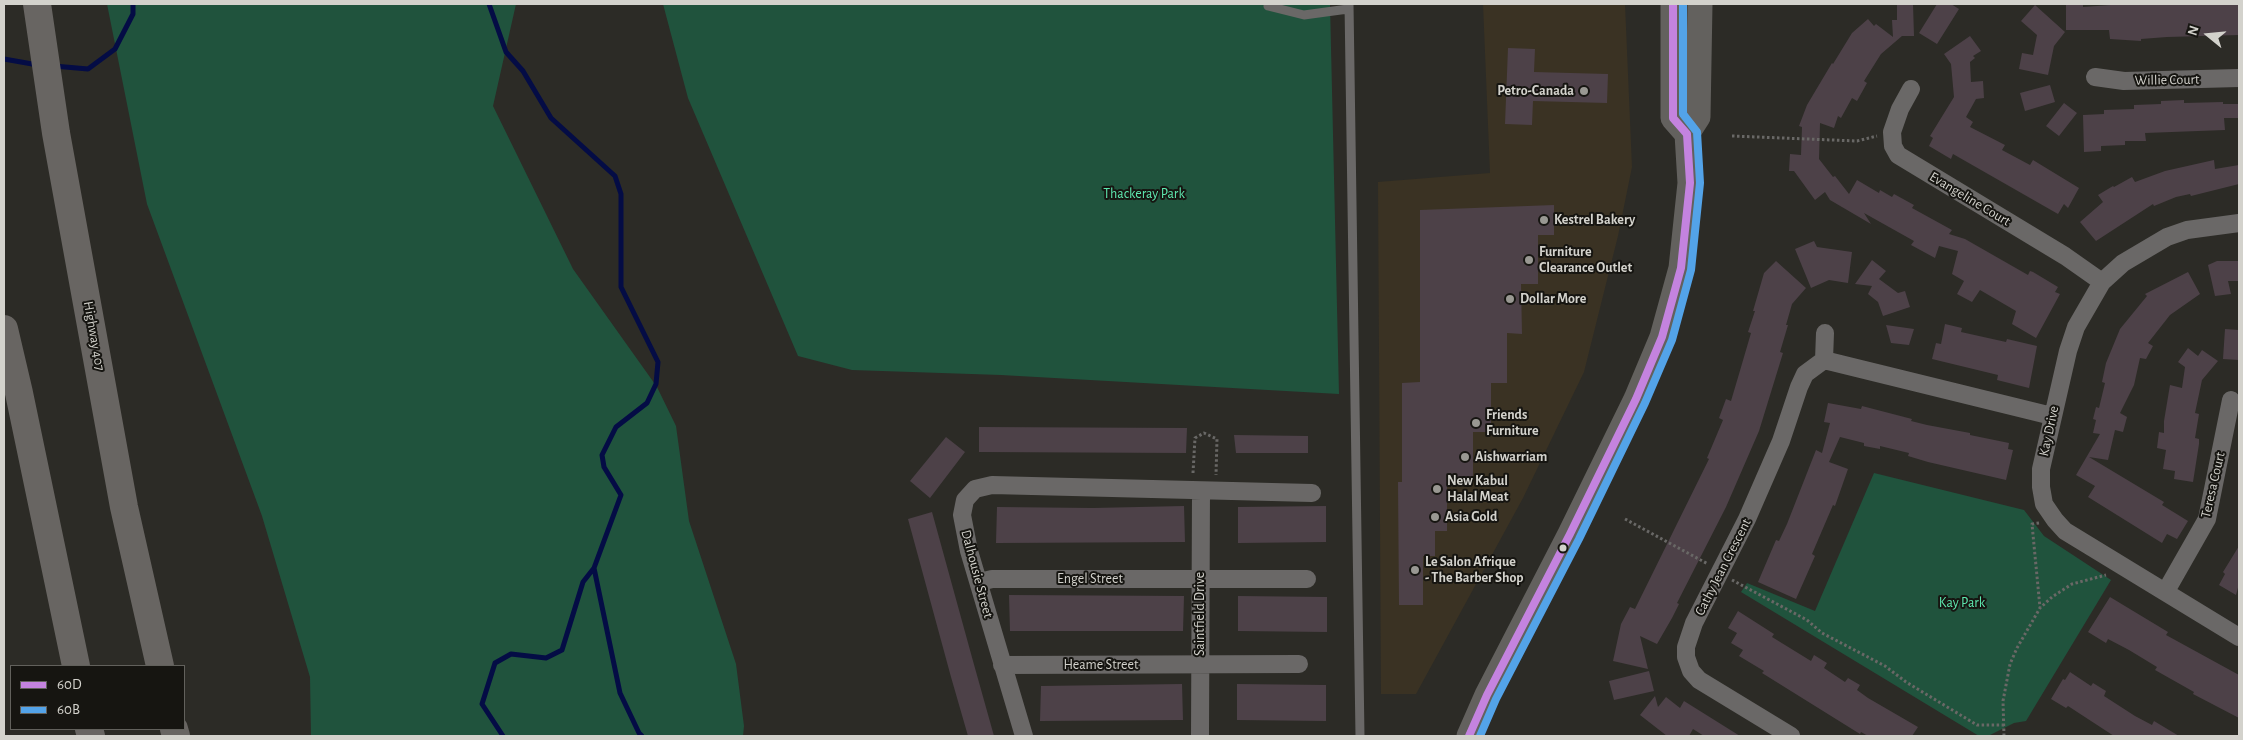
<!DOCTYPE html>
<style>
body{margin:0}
#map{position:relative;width:2243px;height:740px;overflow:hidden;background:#2c2b26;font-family:"Alegreya Sans",sans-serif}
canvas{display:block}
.frame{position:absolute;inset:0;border:5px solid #d3d2cc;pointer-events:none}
.legend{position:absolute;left:10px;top:665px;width:175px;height:65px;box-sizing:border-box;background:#161511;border:1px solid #62615c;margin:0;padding:6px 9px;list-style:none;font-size:15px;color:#d3d2cc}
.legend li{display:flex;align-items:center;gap:10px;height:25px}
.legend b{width:25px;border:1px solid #62615c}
.north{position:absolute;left:2183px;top:10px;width:50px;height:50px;-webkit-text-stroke:4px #161511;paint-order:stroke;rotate:287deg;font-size:14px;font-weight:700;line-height:20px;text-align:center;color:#d3d2cc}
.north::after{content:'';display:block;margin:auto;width:18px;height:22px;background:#d3d2cc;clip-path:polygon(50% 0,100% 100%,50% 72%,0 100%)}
</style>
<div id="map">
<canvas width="2243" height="740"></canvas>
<div class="frame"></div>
<ul class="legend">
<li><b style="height:6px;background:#c483df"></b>60D</li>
<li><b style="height:6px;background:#53a3e8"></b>60B</li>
</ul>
<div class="north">N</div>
</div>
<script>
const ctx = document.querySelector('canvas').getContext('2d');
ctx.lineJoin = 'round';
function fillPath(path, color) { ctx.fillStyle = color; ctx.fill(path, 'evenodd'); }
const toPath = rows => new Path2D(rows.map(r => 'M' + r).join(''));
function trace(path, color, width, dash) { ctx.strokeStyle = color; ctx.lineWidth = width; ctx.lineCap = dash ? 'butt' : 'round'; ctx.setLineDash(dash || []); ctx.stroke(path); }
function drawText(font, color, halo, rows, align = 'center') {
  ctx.font = font + ' "Alegreya Sans",sans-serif'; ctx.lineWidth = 4; ctx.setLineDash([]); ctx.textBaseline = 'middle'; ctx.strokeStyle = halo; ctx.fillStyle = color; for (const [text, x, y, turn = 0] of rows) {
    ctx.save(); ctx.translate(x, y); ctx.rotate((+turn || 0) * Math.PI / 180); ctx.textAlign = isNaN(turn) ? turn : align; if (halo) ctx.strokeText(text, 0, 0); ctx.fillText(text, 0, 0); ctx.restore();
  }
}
fillPath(toPath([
 [1483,4,1625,4,1632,167,1618,236,1584,372,1523,498,1416,694,1381,694,1378,182,1490,173]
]), '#3a3223');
fillPath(toPath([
 [107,4,516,4,493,106,573,269,657,387,676,426,689,521,736,664,744,726,743,736,311,736,310,677,262,516,147,204],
 [663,4,1330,4,1339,394,1001,375,852,370,798,356,688,98],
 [1874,473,2024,510,2044,536,2111,580,2026,721,2014,723,1988,736,1979,736,1741,592,1747,583,1815,611]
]), '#20533d');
trace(toPath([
 [489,4,506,52,523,71,551,118,615,176,621,194,621,287,658,362,656,384,647,403,616,427,602,455,604,467,621,495,594,568,620,693,639,733,642,736],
 [4,59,38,65],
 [54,66,88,69,115,49,133,14,133,4],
 [503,736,482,704,495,663,511,654,546,658,562,650,583,582,594,568]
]), '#040c45', 5);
fillPath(toPath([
 [1897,4,1913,4,1914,36,1902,36,1881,54,1864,81,1867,83,1857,101,1852,98,1841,118,1838,116,1834,128,1820,123,1819,159,1833,177,1835,176,1849,194,1857,180,1879,193,1880,190,1892,197,1894,194,1914,205,1912,208,1952,230,1949,234,1965,239,2028,275,2030,271,2033,272,2058,287,2055,292,2060,294,2036,338,2012,324,2016,311,1980,290,1972,302,1957,294,1964,281,1952,274,1958,251,1939,246,1935,258,1911,245,1914,241,1864,213,1871,224,1830,200,1825,192,1815,200,1794,171,1789,171,1790,154,1801,155,1802,127,1799,126,1807,105,1832,63,1833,64,1852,33,1868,19,1874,26,1876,24,1893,37,1892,20,1897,20],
 [1937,4,1951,4,1959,9,1937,44,1919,33],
 [2066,4,2083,4,2083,7,2124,4,2239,4,2239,35,2167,37,2141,39,2141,41,2110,39,2109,30,2066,30],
 [2035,5,2065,32,2054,46,2048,75,2019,69,2022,53,2033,55,2037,35,2021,21],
 [1970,36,1981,51,1973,56,1975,58,1970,62,1971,82,1983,81,1984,98,1976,99,1966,117,1973,122,1970,127,2005,145,2002,150,2030,165,2033,160,2079,188,2068,208,2064,204,2058,214,1953,154,1951,159,1929,146,1933,138,1930,136,1954,97,1951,64,1944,54],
 [1508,48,1535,49,1534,72,1608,74,1607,103,1533,101,1532,125,1505,124],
 [2050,85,2055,102,2025,111,2020,93],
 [2184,100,2184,103,2223,102,2223,104,2239,104,2239,118,2224,118,2225,130,2145,133,2146,141,2125,141,2125,145,2101,146,2101,151,2084,152,2083,115,2104,114,2104,110,2134,109,2134,105,2161,104,2161,101],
 [2064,103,2077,113,2059,136,2046,126],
 [2214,160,2215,169,2239,165,2239,184,2191,196,2190,194,2176,197,2154,206,2153,204,2096,241,2080,222,2103,202,2098,195,2113,186,2114,187,2132,177,2135,182,2165,171],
 [1554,205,1554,235,1538,235,1538,284,1521,284,1522,334,1507,333,1507,383,1491,383,1491,432,1473,432,1473,482,1447,482,1447,531,1435,531,1435,556,1423,556,1423,605,1399,605,1398,482,1402,482,1402,383,1420,382,1420,210],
 [1814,241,1817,247,1852,252,1848,283,1829,280,1811,288,1795,249],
 [1872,260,1886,271,1879,279,1898,293,1905,291,1910,307,1883,316,1878,302,1868,294,1872,286,1855,284],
 [1776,261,1806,288,1792,304,1786,325,1788,325,1780,352,1783,353,1759,431,1726,507,1677,603,1679,604,1672,618,1657,644,1640,636,1648,669,1613,661,1621,624,1630,607,1635,609,1709,459,1707,458,1723,420,1719,418,1726,399,1731,401,1739,374,1751,333,1748,332,1755,311,1753,311,1764,273],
 [2217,261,2239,261,2239,281,2228,281,2231,294,2215,296,2208,265],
 [2188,272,2200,294,2170,315,2148,343,2153,346,2146,359,2140,358,2134,385,2120,413,2127,417,2123,432,2115,430,2108,460,2089,457,2164,502,2162,505,2188,521,2177,539,2167,534,2162,543,2088,497,2095,486,2076,475,2100,434,2093,433,2096,420,2093,419,2096,407,2099,408,2105,383,2102,382,2106,363,2120,329,2147,296,2145,294],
 [1945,324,1962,328,1961,332,2006,342,2007,339,2037,346,2029,388,1997,380,1998,375,1932,359,1936,343,1941,344],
 [1886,325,1914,329,1909,345,1891,343],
 [2225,329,2239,330,2239,360,2223,359],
 [2188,348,2198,356,2202,350,2218,361,2202,380,2195,413,2199,414,2195,438,2199,439,2199,444,2193,482,2174,479,2175,471,2163,469,2166,450,2157,448,2159,432,2164,433,2164,421,2170,385,2182,388,2185,367,2178,362],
 [1828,403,1861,409,1862,406,1912,419,1911,421,1927,425,1970,433,1970,435,2009,443,2008,449,2013,450,2006,480,1928,462,1908,456,1909,453,1880,446,1880,449,1864,446,1864,443,1840,437,1829,462,1848,469,1835,506,1833,505,1812,554,1815,556,1796,599,1758,582,1776,540,1779,541,1787,524,1816,450,1822,453,1830,423,1824,422],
 [979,427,1187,428,1186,453,979,452],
 [1234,435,1308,436,1308,453,1236,453],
 [946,437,965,452,930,498,910,481],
 [1184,506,1185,542,996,543,997,507,1093,508],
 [1326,506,1326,542,1238,543,1238,507],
 [932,512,973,661,994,736,968,736,951,677,908,519],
 [2239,546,2239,584,2236,595,2219,585,2225,574,2223,572],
 [1009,595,1184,596,1183,631,1010,631],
 [1238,596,1327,597,1327,632,1238,631],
 [2110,597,2168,632,2166,635,2239,675,2239,718,2193,694,2194,692,2155,670,2157,667,2129,650,2108,639,2106,643,2088,632],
 [1738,611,1774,634,1772,637,1811,661,1814,655,1827,663,1824,668,1845,682,1848,678,1860,685,1857,690,1868,698,1918,727,1912,736,1868,736,1861,732,1860,734,1762,673,1764,671,1739,656,1743,650,1731,643,1737,633,1728,628],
 [1649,671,1654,691,1614,700,1609,681],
 [2070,672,2091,686,2093,683,2106,691,2104,696,2135,716,2152,725,2154,721,2179,736,2114,736,2068,706,2066,708,2051,699,2063,679,2065,680],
 [1182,684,1183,720,1040,721,1041,686],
 [1237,684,1326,685,1326,721,1237,720],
 [1655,696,1658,707,1666,697,1680,708,1684,701,1740,736,1704,736,1693,729,1689,736,1667,736,1640,715]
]), '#4d4148');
trace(toPath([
 [1732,136,1857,141,1877,136],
 [1193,473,1195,438,1204,433,1217,439,1216,475],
 [1625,519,1708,564],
 [2039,523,2032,524,2040,608],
 [1732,580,1807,620,1822,633,1885,666,1906,682,1977,725,2004,725],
 [2004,736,2003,701,2010,664,2017,648,2040,608,2052,597,2072,584,2106,575]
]), '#696866', 3, [2.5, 2.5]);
trace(toPath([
 [1269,4,1268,6,1304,15,1348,9],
 [1349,4,1360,736]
]), '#6a6867', 9);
trace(toPath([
 [2095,77,2124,81,2239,78],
 [1911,89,1900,109,1892,132,1893,146,1898,155,2065,256,2102,282],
 [2239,223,2187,230,2167,237,2123,263,2102,282,2076,327,2068,351,2041,469,2041,487,2044,504,2055,520,2065,531,2239,637],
 [1824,360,2052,416],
 [980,582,992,579,1307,579],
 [2166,591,2207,519,2231,400],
 [1002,665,1299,664],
 [1024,736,969,551,962,515,965,500,975,489,992,485,1312,493],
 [1200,736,1201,491],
 [1791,736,1699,680,1691,671,1686,657,1686,647,1694,623,1747,519,1781,441,1799,387,1805,374,1824,360,1825,333]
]), '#6a6867', 18);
trace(toPath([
 [1673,4,1673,118,1687,134],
 [1469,736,1487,695,1570,534,1636,399,1662,337,1681,268,1690,183,1687,134,1698,117,1700,4]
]), '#63615e', 25);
trace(toPath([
 [37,4,56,133,124,507,160,666],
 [4,329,19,393,76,666],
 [89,729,91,736],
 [174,729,176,736]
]), '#686562', 28);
trace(toPath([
 [1469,736,1487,695,1570,534,1636,399,1662,337,1681,268,1690,183,1687,134,1673,118,1673,4]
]), '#c483df', 8);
trace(toPath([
 [1480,736,1496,699,1579,539,1645,403,1672,340,1691,270,1700,183,1697,132,1683,114,1683,4]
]), '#53a3e8', 8);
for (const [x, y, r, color] of [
 [1584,91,5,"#999892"],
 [1544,220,5,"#999892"],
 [1529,260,5,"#999892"],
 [1510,299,5,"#999892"],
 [1476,423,5,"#999892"],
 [1465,457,5,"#999892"],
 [1437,489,5,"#999892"],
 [1435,517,5,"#999892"],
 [1563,548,4.5,"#d3d2cc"],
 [1415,570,5,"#999892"]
]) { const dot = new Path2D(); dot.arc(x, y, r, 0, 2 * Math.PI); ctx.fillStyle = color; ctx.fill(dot); trace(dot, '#161511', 2); }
drawText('14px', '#d3d2cc', '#161511', [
 ["Willie Court",2167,80,-1],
 ["Evangeline Court",1970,199,31],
 ["Highway 407",94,336,80],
 ["Kay Drive",2049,431,-78],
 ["Teresa Court",2213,485,-77],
 ["Cathy Jean Crescent",1723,567,-63],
 ["Dalhousie Street",977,574,75],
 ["Engel Street",1090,579],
 ["Saintfield Drive",1200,614,-90],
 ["Heame Street",1101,665]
]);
drawText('bold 14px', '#d3d2cc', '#161511', [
 ["Petro-Canada",1574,91,"right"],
 ["Kestrel Bakery",1554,220],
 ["Furniture",1539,252],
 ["Clearance Outlet",1539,268],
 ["Dollar More",1520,299],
 ["Friends",1486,415],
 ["Furniture",1486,431],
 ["Aishwarriam",1475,457],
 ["New Kabul",1447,481],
 ["Halal Meat",1447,497],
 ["Asia Gold",1445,517],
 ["Le Salon Afrique",1425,562],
 ["- The Barber Shop",1425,578]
], 'left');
drawText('14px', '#5ee9b0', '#161511', [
 ["Thackeray Park",1144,194],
 ["Kay Park",1962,603]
]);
</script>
